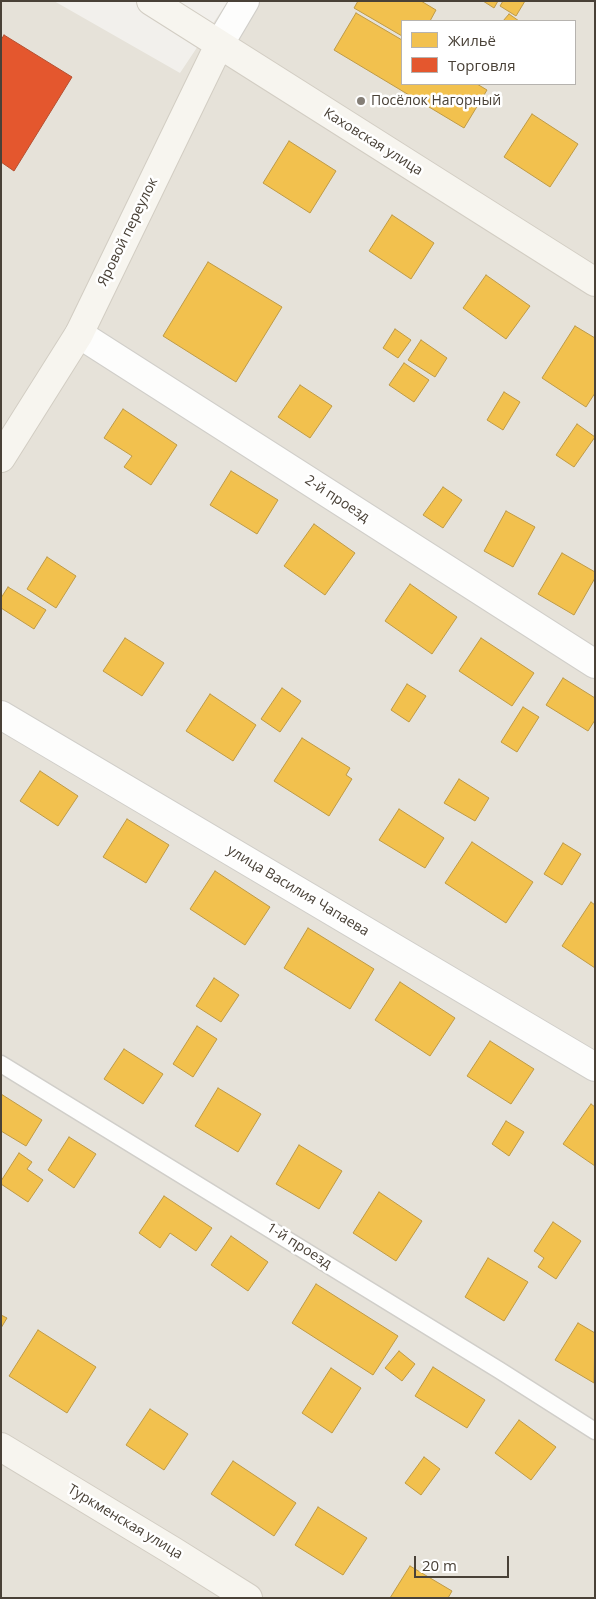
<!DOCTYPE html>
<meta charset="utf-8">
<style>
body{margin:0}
#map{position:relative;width:596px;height:1599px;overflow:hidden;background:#f2f0ec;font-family:"Open Sans",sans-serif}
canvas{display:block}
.frame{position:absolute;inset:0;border:2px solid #494137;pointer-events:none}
.legend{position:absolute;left:401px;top:20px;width:175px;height:65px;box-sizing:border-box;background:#fff;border:1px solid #b6b3af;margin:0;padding:6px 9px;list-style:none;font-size:15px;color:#494137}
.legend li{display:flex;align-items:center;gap:10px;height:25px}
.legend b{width:25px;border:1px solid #b6b3af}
.scale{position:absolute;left:414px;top:1556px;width:95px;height:22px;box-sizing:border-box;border:2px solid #494137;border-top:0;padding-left:6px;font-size:15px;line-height:18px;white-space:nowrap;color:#494137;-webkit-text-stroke:4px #fff;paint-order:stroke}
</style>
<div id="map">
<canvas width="596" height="1599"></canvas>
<div class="frame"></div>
<ul class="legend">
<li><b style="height:14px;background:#f2c14e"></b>Жильё</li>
<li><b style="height:14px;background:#e4572e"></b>Торговля</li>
</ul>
<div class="scale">20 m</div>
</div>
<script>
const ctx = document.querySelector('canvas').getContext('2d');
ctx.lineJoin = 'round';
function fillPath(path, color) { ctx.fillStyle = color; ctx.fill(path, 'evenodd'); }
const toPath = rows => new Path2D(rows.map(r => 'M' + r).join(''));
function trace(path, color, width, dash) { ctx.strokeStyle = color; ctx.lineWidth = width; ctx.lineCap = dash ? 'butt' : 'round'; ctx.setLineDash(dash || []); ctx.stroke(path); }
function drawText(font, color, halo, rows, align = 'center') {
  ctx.font = font + ' "Open Sans",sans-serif'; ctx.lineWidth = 5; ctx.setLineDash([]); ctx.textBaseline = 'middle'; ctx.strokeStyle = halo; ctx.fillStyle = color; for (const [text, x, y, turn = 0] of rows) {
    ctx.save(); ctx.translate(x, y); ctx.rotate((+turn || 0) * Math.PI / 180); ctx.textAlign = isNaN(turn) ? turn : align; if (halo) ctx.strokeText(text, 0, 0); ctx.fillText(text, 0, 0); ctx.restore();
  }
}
fillPath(toPath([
 [1,1,54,1,180,73,228,1,595,1,595,1598,1,1598],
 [402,21,575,21,575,84,402,84]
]), '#e6e2d9');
const homes = toPath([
 [358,1,421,1,436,10,430,21,402,21,402,36,354,8,358,1],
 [483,1,498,1,494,8,483,1],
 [503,1,525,1,516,16,500,6,503,1],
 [356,13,402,40,402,84,477,84,487,90,464,128,334,50,356,13],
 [509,14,519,21,503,21,509,14],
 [532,114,578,144,550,187,504,157,532,114],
 [289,141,336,171,310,213,263,183,289,141],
 [392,215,434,243,411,279,369,251,392,215],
 [208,262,282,307,236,382,163,336,208,262],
 [486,275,530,306,506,339,463,308,486,275],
 [575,326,595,338,595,393,586,407,542,378,575,326],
 [395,329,411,340,398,358,383,348,395,329],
 [421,340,447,358,435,377,408,360,421,340],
 [404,363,429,380,414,402,389,385,404,363],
 [300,385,332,406,310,438,278,417,300,385],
 [504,392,520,402,503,430,487,420,504,392],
 [123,409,177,445,151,485,124,467,132,456,104,438,123,409],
 [577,424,595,437,574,467,556,455,577,424],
 [231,471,278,500,257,534,210,505,231,471],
 [443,487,462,500,443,528,423,515,443,487],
 [506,511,535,527,513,567,484,551,506,511],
 [314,524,355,553,325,595,284,566,314,524],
 [562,553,595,572,595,578,574,615,538,594,562,553],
 [47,557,76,576,56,608,27,589,47,557],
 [410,584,457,617,432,654,385,621,410,584],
 [8,587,46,610,34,629,1,608,1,598,8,587],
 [125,638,164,663,142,696,103,671,125,638],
 [481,638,534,673,512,706,459,671,481,638],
 [563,678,595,698,595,720,588,731,546,705,563,678],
 [407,684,426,696,409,722,391,710,407,684],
 [282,688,301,701,280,732,261,719,282,688],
 [210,694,256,725,233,761,186,731,210,694],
 [523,707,539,717,517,752,501,742,523,707],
 [302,738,350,768,346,775,352,779,329,816,274,781,302,738],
 [40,771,78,796,58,826,20,801,40,771],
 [459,779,489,798,475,821,444,803,459,779],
 [399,809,444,838,425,868,379,840,399,809],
 [127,819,169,845,146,883,103,857,127,819],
 [472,842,533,882,506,923,445,883,472,842],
 [563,843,581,854,562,885,544,874,563,843],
 [215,871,270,907,245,945,190,909,215,871],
 [591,902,595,905,595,968,562,946,591,902],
 [308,928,374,969,350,1009,284,968,308,928],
 [214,978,239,995,221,1022,196,1006,214,978],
 [400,982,455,1018,430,1056,375,1020,400,982],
 [197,1026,217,1039,193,1077,173,1064,197,1026],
 [490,1041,534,1069,511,1104,467,1076,490,1041],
 [124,1049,163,1074,143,1104,104,1079,124,1049],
 [218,1088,261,1114,238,1152,195,1126,218,1088],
 [1,1094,42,1120,26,1146,1,1131,1,1094],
 [591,1104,595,1107,595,1166,563,1144,591,1104],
 [506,1121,524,1132,509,1156,492,1144,506,1121],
 [69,1137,96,1154,74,1188,48,1170,69,1137],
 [299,1145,342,1171,319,1209,276,1184,299,1145],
 [19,1153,32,1162,27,1169,43,1180,28,1202,1,1184,1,1181,19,1153],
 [379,1192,422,1221,396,1261,353,1233,379,1192],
 [164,1196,212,1228,196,1251,170,1233,160,1248,139,1233,164,1196],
 [553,1222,581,1241,556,1279,538,1267,544,1258,534,1251,553,1222],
 [231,1236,268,1262,248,1291,211,1265,231,1236],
 [488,1258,528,1282,504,1321,465,1297,488,1258],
 [316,1284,398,1336,373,1375,292,1323,316,1284],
 [1,1315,7,1318,1,1328,1,1315],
 [578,1323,595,1333,594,1383,555,1360,578,1323],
 [38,1330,96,1367,67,1413,9,1376,38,1330],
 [399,1351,415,1364,402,1381,385,1368,399,1351],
 [433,1367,485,1400,467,1428,415,1396,433,1367],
 [331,1368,361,1388,332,1433,302,1413,331,1368],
 [150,1409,188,1434,164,1470,126,1445,150,1409],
 [519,1420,556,1447,531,1480,495,1453,519,1420],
 [424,1457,440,1469,421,1495,405,1483,424,1457],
 [233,1461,296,1503,274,1536,211,1494,233,1461],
 [318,1507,367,1538,343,1575,295,1545,318,1507],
 [410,1566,452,1591,448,1598,390,1598,410,1566]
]);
fillPath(homes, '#f2c14e');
trace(homes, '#bf9b47', 1);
const shops = toPath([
 [4,35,72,77,14,171,1,162,1,40,4,35]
]);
fillPath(shops, '#e4572e');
trace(shops, '#b65031', 1);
const lane = toPath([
 [1,1064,499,1370,595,1431]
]);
const street = toPath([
 [219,45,245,1],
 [79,334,595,664],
 [1,715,595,1067]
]);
const secondary = toPath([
 [151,1,595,282],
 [1,458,79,334,219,45],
 [1,1447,173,1551,248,1598]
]);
trace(lane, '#d0cec9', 19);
trace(street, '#d0cec9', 30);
trace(secondary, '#d2cdc3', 30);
trace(lane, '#fdfdfc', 16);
trace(street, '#fdfdfc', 28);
trace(secondary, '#f7f5ef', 28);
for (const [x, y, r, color] of [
 [361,101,5,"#847e76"]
]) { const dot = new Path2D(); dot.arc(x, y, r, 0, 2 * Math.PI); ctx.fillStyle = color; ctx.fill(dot); trace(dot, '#fff', 2); }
drawText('14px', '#494137', '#fff', [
 ["Посёлок Нагорный",371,101]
], 'left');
drawText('14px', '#494137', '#fff', [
 ["Каховская улица",373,142,32],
 ["Яровой переулок",128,232,-64],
 ["2-й проезд",337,499,33],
 ["улица Василия Чапаева",298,891,31],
 ["1-й проезд",299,1246,32],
 ["Туркменская улица",125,1522,31]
]);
</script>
